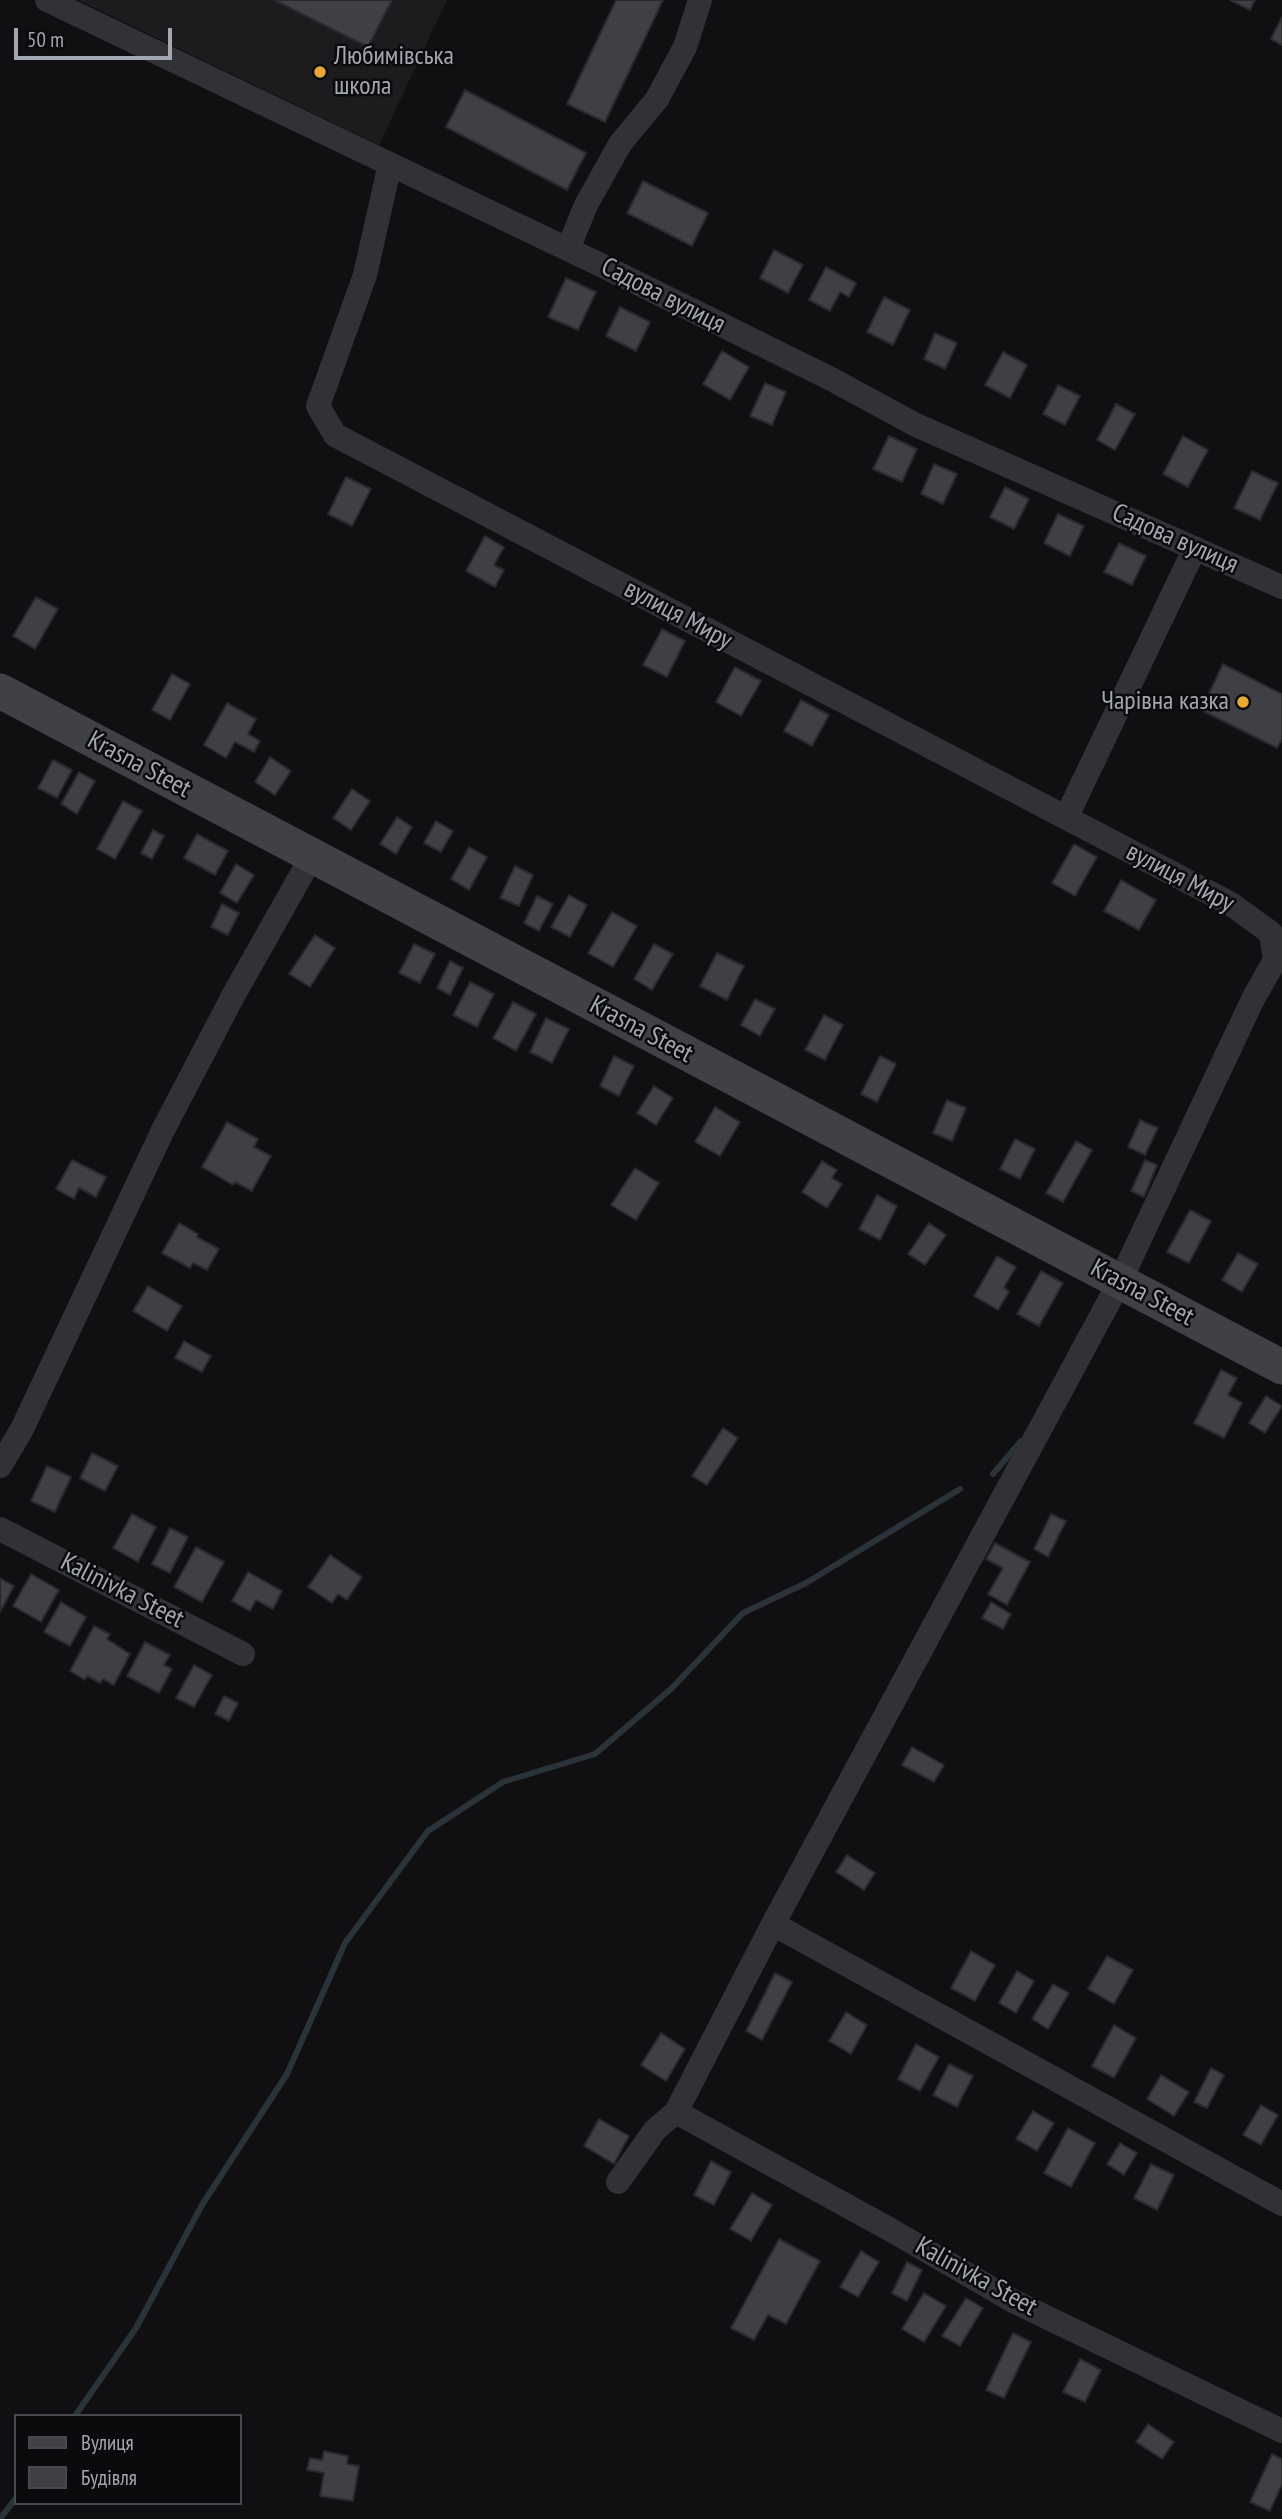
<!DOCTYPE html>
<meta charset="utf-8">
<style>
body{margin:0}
#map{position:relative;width:1282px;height:2519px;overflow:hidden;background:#101012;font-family:"PT Sans Narrow",sans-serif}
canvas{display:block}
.legend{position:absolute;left:14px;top:2414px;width:228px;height:91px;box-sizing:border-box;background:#0b0b0d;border:2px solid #47494f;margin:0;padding:9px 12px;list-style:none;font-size:21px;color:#a2a7b2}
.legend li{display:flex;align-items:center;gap:14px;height:35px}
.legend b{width:35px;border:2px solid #47494f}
.scale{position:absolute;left:14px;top:28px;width:158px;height:32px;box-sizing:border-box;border:4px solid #a2a7b2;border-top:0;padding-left:9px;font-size:21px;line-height:24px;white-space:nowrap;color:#a2a7b2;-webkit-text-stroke:5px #0b0b0d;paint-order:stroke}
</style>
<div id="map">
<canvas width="1282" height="2519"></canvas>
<ul class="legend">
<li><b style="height:9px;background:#404146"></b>Вулиця</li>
<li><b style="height:19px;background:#3f4045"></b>Будівля</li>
</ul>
<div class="scale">50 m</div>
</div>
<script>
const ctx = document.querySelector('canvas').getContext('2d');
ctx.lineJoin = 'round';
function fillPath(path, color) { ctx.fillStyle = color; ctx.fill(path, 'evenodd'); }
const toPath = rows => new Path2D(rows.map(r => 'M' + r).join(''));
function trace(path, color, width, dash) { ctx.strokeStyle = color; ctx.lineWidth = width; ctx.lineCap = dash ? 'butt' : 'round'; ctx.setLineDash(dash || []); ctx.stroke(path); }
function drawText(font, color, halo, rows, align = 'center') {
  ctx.font = font + ' "PT Sans Narrow",sans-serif'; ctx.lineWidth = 5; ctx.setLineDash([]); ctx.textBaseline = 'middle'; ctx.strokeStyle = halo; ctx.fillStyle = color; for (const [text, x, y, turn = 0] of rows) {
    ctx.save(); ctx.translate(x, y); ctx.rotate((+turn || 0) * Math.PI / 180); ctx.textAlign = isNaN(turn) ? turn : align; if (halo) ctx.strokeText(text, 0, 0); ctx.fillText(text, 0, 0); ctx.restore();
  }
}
fillPath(toPath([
 [78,0,447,0,379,145]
]), '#1c1c1f');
trace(toPath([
 [993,1474,1021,1441],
 [75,2416,136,2328,202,2205,287,2074,345,1943,428,1831,503,1782,595,1754,672,1688,743,1613,806,1583,960,1489],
 [0,2519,16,2498]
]), '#2a3339', 6);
const building = toPath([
 [274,0,392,0,368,47,274,0],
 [616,0,663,0,605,122,567,104,616,0],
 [1230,0,1255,0,1250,10,1230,0],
 [1282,17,1282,45,1271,39,1282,17],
 [465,90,586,153,567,190,446,127,465,90],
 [643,181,708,213,692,246,627,213,643,181],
 [774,250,803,265,788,293,760,278,774,250],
 [826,267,856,283,849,297,840,292,830,311,809,300,826,267],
 [566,278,596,292,578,330,548,317,566,278],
 [884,297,910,310,893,345,867,332,884,297],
 [620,307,650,322,636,351,606,336,620,307],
 [935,333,957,343,945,369,924,359,935,333],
 [722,351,749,367,730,400,703,384,722,351],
 [1003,352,1027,365,1010,398,985,385,1003,352],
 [765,383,786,392,772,425,750,416,765,383],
 [1058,385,1080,396,1065,425,1043,414,1058,385],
 [1116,404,1135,414,1115,450,1097,440,1116,404],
 [889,436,917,449,902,482,873,469,889,436],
 [1183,436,1208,450,1188,487,1163,474,1183,436],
 [934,464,957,474,943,504,921,494,934,464],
 [1252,471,1278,483,1260,520,1234,508,1252,471],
 [346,477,371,489,352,526,328,514,346,477],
 [1005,487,1029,499,1014,529,990,517,1005,487],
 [1058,514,1084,526,1070,556,1044,543,1058,514],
 [485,536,504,547,494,565,504,570,495,587,466,571,485,536],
 [1119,543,1146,556,1132,585,1104,572,1119,543],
 [36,597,58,609,35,649,13,636,36,597],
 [662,629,685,641,667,677,643,665,662,629],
 [1223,664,1282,694,1282,739,1277,748,1201,710,1223,664],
 [735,667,761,681,741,716,716,702,735,667],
 [172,674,190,684,170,720,152,710,172,674],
 [801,700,829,715,812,746,784,731,801,700],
 [227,703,256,719,248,734,260,741,254,752,235,742,226,758,204,745,227,703],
 [270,757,291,771,275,795,255,782,270,757],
 [53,760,72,770,57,798,38,788,53,760],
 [79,772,95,781,77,814,61,804,79,772],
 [352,789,370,801,351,830,333,818,352,789],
 [123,801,142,811,115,859,97,849,123,801],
 [397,817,412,827,396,854,380,844,397,817],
 [436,821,453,831,441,852,424,843,436,821],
 [153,830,164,836,152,859,141,853,153,830],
 [197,834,228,851,215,875,184,858,197,834],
 [1074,844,1097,857,1075,896,1052,883,1074,844],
 [469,847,487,857,469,890,451,879,469,847],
 [236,864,254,875,237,903,220,893,236,864],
 [515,866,533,875,519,906,500,898,515,866],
 [1121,880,1156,900,1139,930,1104,911,1121,880],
 [569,895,587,905,570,937,551,927,569,895],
 [537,896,553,904,539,931,524,923,537,896],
 [222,904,239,913,228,935,211,927,222,904],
 [612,912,637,926,613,967,588,953,612,912],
 [315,935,335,948,310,987,289,974,315,935],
 [414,944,435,954,420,983,399,973,414,944],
 [654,944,673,954,652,990,634,979,654,944],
 [717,953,744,966,727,1000,700,986,717,953],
 [450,961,463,968,450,995,437,988,450,961],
 [470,982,494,994,477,1027,453,1015,470,982],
 [755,999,775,1009,760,1036,741,1025,755,999],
 [513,1002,536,1014,516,1051,493,1038,513,1002],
 [824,1015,843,1025,825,1060,805,1050,824,1015],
 [546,1018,569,1029,552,1063,530,1052,546,1018],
 [614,1056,634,1066,619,1096,600,1086,614,1056],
 [880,1056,896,1064,877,1102,861,1094,880,1056],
 [654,1086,673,1098,656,1125,637,1113,654,1086],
 [947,1100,966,1108,952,1141,933,1133,947,1100],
 [715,1107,740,1122,720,1156,695,1142,715,1107],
 [1140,1120,1158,1128,1145,1155,1128,1147,1140,1120],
 [227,1122,258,1139,254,1147,271,1156,252,1191,235,1182,233,1185,202,1167,227,1122],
 [1015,1139,1035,1149,1020,1179,1000,1169,1015,1139],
 [1076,1141,1092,1150,1063,1202,1046,1193,1076,1141],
 [72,1160,106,1177,96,1197,79,1188,74,1199,56,1189,72,1160],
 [1145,1160,1157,1165,1144,1197,1131,1191,1145,1160],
 [822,1161,837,1170,832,1178,842,1184,827,1208,802,1192,822,1161],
 [635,1168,659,1183,636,1220,611,1205,635,1168],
 [877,1195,897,1206,880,1240,859,1229,877,1195],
 [1190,1210,1211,1221,1189,1263,1167,1252,1190,1210],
 [179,1223,198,1234,197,1237,219,1249,207,1270,193,1263,190,1268,162,1253,179,1223],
 [929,1223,946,1235,925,1265,908,1254,929,1223],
 [1238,1253,1258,1264,1242,1292,1222,1280,1238,1253],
 [997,1256,1016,1267,1004,1287,1009,1292,998,1310,974,1296,997,1256],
 [1041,1271,1063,1283,1039,1326,1017,1314,1041,1271],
 [148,1286,182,1306,167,1331,133,1311,148,1286],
 [184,1341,211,1356,202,1372,175,1358,184,1341],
 [1221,1370,1237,1378,1228,1395,1242,1403,1224,1438,1194,1423,1221,1370],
 [1266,1396,1282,1406,1265,1433,1249,1423,1266,1396],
 [723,1428,738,1438,707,1485,692,1476,723,1428],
 [92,1453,118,1466,105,1491,80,1478,92,1453],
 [47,1466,71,1477,55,1512,31,1501,47,1466],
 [132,1514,156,1527,138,1562,113,1548,132,1514],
 [1051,1514,1066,1521,1048,1557,1034,1549,1051,1514],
 [170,1528,188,1537,170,1573,152,1564,170,1528],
 [995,1543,1030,1562,1007,1605,988,1594,1003,1568,986,1559,995,1543],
 [196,1547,224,1562,202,1602,174,1587,196,1547],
 [330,1555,362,1577,347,1600,338,1594,332,1603,308,1587,330,1555],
 [248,1572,282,1591,273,1609,256,1600,250,1611,232,1601,248,1572],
 [31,1574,59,1590,41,1622,13,1606,31,1574],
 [0,1578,14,1586,0,1612,0,1578],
 [61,1602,86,1617,70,1646,44,1632,61,1602],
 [991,1602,1011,1614,1003,1629,982,1618,991,1602],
 [94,1626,110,1634,107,1639,130,1654,114,1685,103,1679,100,1683,87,1676,85,1680,70,1671,94,1626],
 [145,1642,170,1655,164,1665,172,1669,159,1693,127,1676,145,1642],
 [194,1665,212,1675,194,1707,176,1698,194,1665],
 [224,1696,238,1703,229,1721,215,1714,224,1696],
 [912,1747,944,1765,934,1782,902,1765,912,1747],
 [847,1855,875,1873,864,1890,836,1872,847,1855],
 [971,1951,995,1965,975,2001,951,1988,971,1951],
 [1107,1956,1133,1970,1114,2004,1088,1989,1107,1956],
 [1017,1971,1034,1981,1016,2013,999,2003,1017,1971],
 [775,1973,792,1982,762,2040,746,2031,775,1973],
 [1053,1984,1069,1993,1048,2029,1032,2019,1053,1984],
 [846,2012,867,2025,851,2054,829,2041,846,2012],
 [1114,2025,1136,2038,1114,2078,1092,2066,1114,2025],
 [661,2033,685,2049,666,2081,641,2065,661,2033],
 [916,2044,939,2057,920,2091,898,2079,916,2044],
 [949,2064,973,2076,957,2107,933,2095,949,2064],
 [1211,2068,1224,2075,1207,2108,1194,2102,1211,2068],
 [1161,2075,1189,2092,1174,2116,1147,2099,1161,2075],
 [1261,2105,1278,2115,1261,2145,1243,2135,1261,2105],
 [1033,2111,1054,2123,1037,2151,1016,2139,1033,2111],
 [599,2119,629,2136,614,2164,584,2146,599,2119],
 [1068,2128,1095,2143,1071,2187,1044,2173,1068,2128],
 [1120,2143,1137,2153,1124,2175,1107,2164,1120,2143],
 [711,2161,731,2172,714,2205,694,2195,711,2161],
 [1151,2164,1174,2175,1157,2210,1134,2198,1151,2164],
 [752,2193,772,2205,751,2241,730,2229,752,2193],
 [779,2239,820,2261,786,2324,768,2315,754,2340,731,2328,779,2239],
 [861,2251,879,2262,858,2297,840,2287,861,2251],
 [907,2262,922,2270,907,2301,892,2293,907,2262],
 [924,2293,946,2306,924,2342,902,2329,924,2293],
 [966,2298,983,2308,960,2346,942,2336,966,2298],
 [1013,2333,1031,2342,1004,2398,986,2390,1013,2333],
 [1080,2359,1101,2370,1085,2402,1063,2392,1080,2359],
 [1148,2424,1174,2442,1162,2459,1136,2442,1148,2424],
 [324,2451,348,2456,347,2464,359,2466,353,2501,320,2496,324,2473,307,2470,310,2458,322,2460,324,2451],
 [1272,2454,1282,2459,1282,2484,1270,2511,1250,2502,1272,2454]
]);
fillPath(building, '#3f4045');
trace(building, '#2a2a2e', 2);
trace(toPath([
 [47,0,607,268,833,380,916,425,1282,587],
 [390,164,365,275,318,406,335,435,1231,904,1271,933,1275,960,1253,999,1120,1281,773,1924,676,2112,655,2130,618,2182],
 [568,249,586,205,620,144,657,99,685,47,700,0],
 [1066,818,1195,548],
 [0,1466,21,1431,163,1130,233,996,312,856],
 [0,1529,243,1654],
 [773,1924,1282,2204],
 [676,2112,891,2230,1013,2301,1282,2431]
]), '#323236', 24);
trace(toPath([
 [0,691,1282,1367]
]), '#404146', 35);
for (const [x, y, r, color] of [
 [320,72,7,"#e9a931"],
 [1243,702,7,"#e9a931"]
]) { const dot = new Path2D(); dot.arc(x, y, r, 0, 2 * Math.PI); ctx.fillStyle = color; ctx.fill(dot); trace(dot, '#0b0b0d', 2.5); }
drawText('26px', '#a2a7b2', '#0b0b0d', [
 ["Любимівська",334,57],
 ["школа",334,87],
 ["Чарівна казка",1229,702,"right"]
], 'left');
drawText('26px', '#a2a7b2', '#0b0b0d', [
 ["Садова вулиця",663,296,27],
 ["Садова вулиця",1175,539,24],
 ["вулиця Миру",678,615,28],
 ["Krasna Steet",139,765,28],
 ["вулиця Миру",1180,878,28],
 ["Krasna Steet",641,1030,28],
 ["Krasna Steet",1142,1293,28],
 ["Kalinivka Steet",122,1591,27],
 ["Kalinivka Steet",976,2277,29]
]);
</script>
